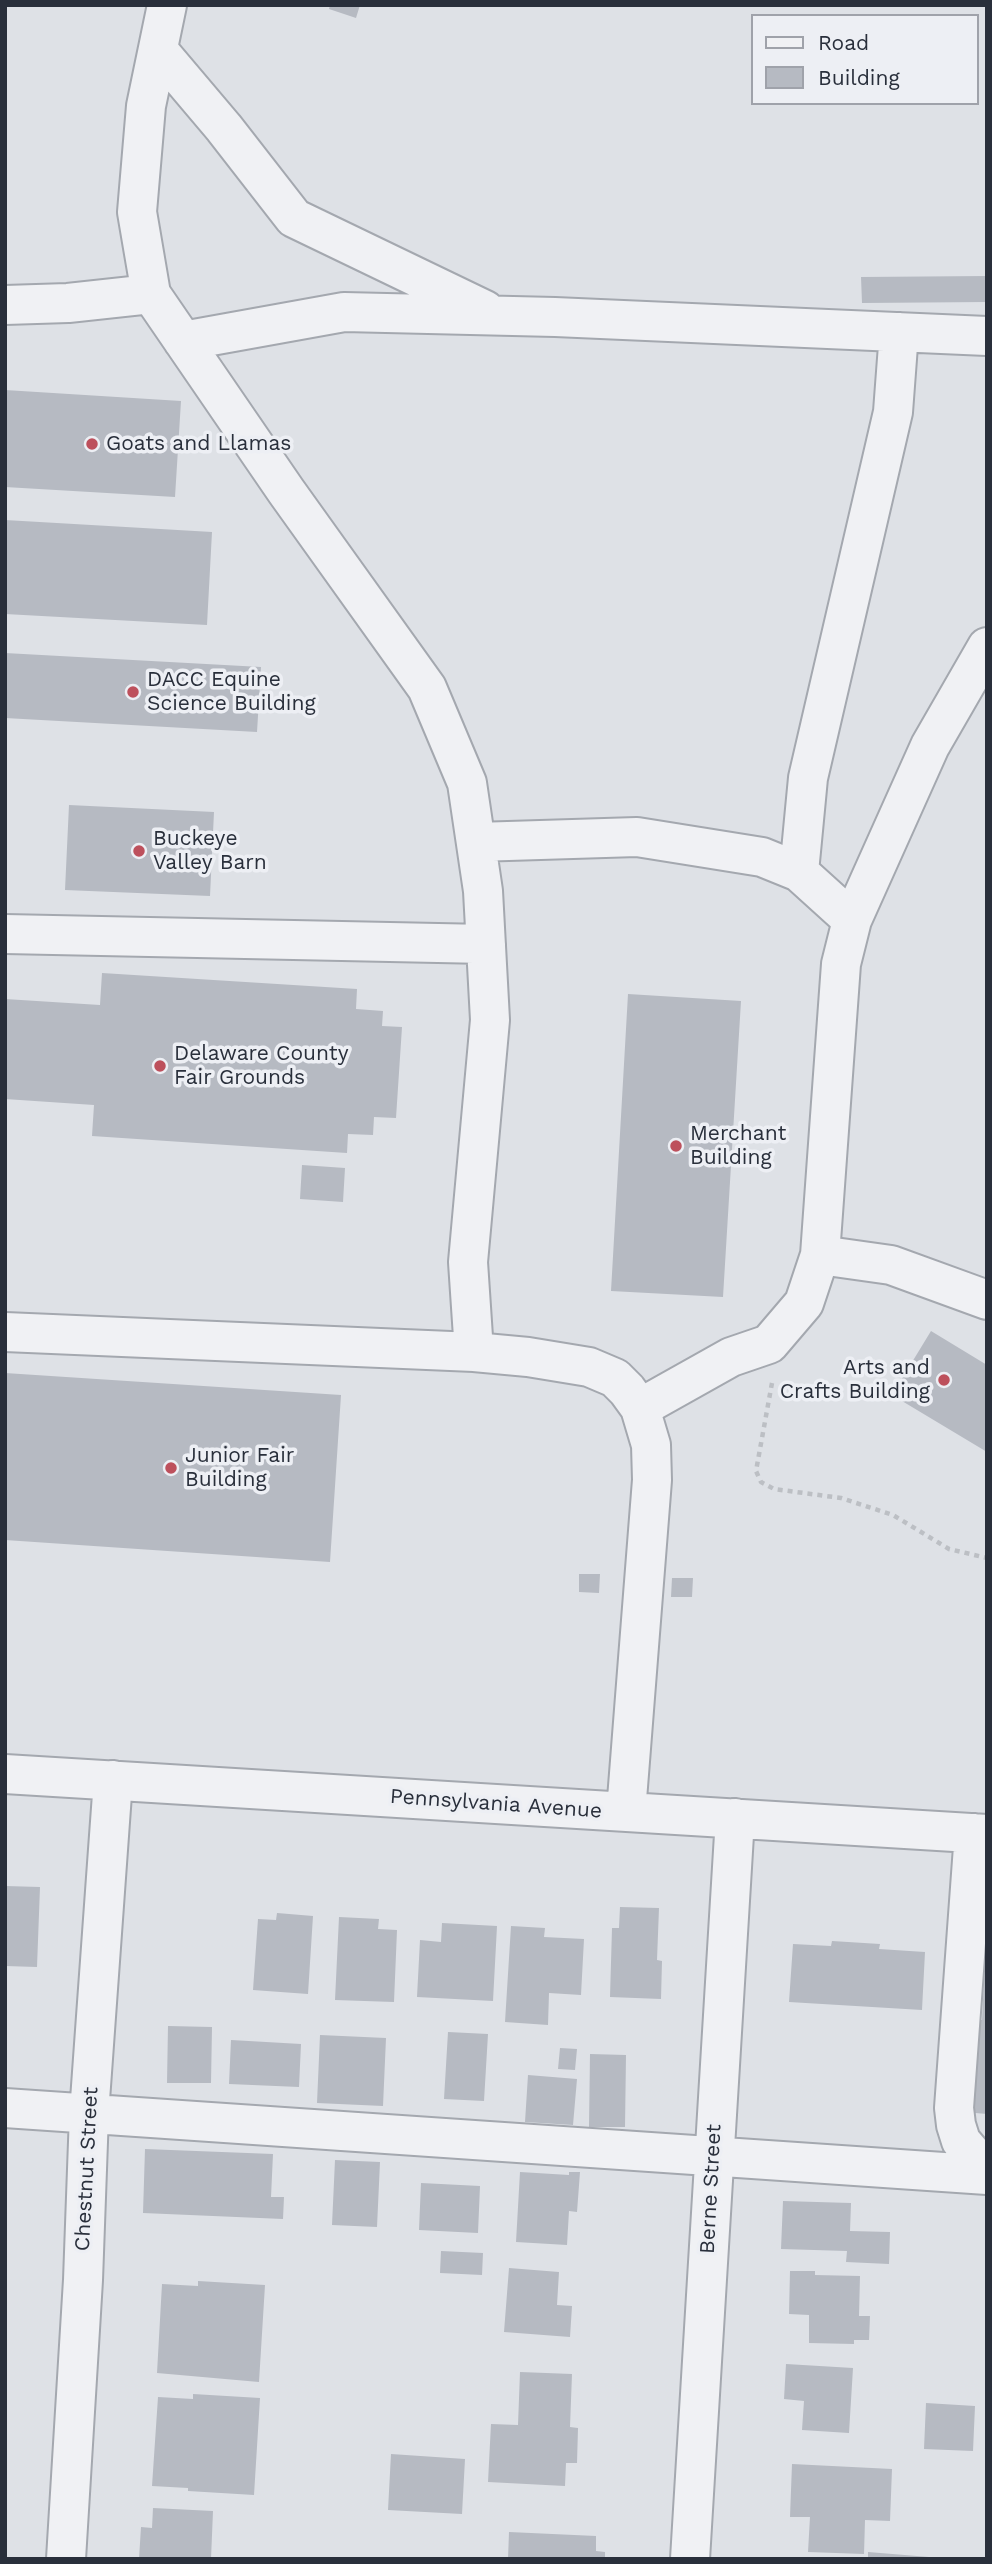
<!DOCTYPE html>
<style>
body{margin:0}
#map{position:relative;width:992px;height:2564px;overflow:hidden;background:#dee1e6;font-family:"Work Sans",sans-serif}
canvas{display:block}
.frame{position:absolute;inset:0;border:7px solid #292f3b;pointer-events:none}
.legend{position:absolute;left:751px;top:14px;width:228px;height:91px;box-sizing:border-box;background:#edeff4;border:2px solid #9fa2aa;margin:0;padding:9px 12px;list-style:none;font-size:21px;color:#292f3b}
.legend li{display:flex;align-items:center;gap:14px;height:35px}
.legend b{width:35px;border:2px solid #9fa2aa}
</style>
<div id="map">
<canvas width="992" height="2564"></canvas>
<div class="frame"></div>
<ul class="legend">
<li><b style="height:9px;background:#f0f1f4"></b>Road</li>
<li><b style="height:19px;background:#b6bac2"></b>Building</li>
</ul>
</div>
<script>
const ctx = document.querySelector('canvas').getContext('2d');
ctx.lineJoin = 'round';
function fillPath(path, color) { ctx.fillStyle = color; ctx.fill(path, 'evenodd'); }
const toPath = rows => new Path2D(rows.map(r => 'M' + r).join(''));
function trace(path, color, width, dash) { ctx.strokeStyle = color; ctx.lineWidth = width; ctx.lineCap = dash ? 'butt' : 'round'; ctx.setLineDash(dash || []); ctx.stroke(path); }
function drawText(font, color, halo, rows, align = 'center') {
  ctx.font = font + ' "Work Sans",sans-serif'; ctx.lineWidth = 7; ctx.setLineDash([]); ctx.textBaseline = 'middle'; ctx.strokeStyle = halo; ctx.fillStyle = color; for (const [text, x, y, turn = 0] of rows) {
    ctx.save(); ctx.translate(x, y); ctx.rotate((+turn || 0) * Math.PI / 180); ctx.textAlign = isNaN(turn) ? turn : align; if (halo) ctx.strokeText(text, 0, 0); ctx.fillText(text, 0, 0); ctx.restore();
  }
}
fillPath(toPath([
 [330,5,360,5,356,18,329,9],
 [987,276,987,302,862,303,861,277],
 [5,390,181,401,175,497,5,487],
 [5,520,212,532,207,625,5,614],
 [5,653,261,667,257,732,5,718],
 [69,805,214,812,210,896,65,890],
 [102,973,357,989,356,1009,383,1011,382,1026,402,1027,396,1118,374,1117,373,1135,348,1134,347,1153,92,1136,94,1105,5,1099,5,999,100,1005],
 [628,994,741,1001,723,1297,611,1291],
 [302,1165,345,1168,343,1202,300,1199],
 [931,1331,987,1365,987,1452,892,1395],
 [5,1373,341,1395,330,1562,5,1540],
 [579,1574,600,1574,599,1593,579,1592],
 [672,1578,693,1578,692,1597,671,1597],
 [5,1886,40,1887,37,1967,5,1966],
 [620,1907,659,1908,657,1960,662,1961,661,1999,610,1997,612,1928,619,1928],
 [277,1913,313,1916,308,1994,253,1990,258,1919,276,1920],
 [339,1917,379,1919,378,1929,397,1930,394,2002,335,2000],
 [442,1923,497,1926,493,2001,417,1997,420,1940,441,1942],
 [511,1926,545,1928,544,1937,584,1939,581,1995,549,1993,548,2025,505,2022],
 [832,1941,880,1944,879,1949,925,1952,922,2010,789,2002,793,1944,831,1946],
 [985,1959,987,1960,987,2114,964,2112,951,2018,982,2020],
 [168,2026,212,2027,211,2083,167,2083],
 [448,2032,488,2034,484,2101,444,2099],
 [320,2035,386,2038,383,2106,317,2103],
 [231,2040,301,2044,299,2087,229,2084],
 [560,2048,577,2049,575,2070,558,2069],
 [590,2054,626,2055,625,2127,589,2127],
 [528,2075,577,2079,573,2125,525,2122],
 [145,2149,273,2154,271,2197,284,2197,283,2219,143,2213],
 [335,2160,380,2162,377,2227,332,2225],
 [520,2172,569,2175,569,2172,580,2172,577,2212,569,2211,567,2245,516,2242],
 [421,2183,480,2186,478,2233,419,2230],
 [783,2201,851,2203,850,2231,890,2232,889,2264,846,2262,847,2251,781,2249],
 [441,2251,483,2253,482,2275,440,2273],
 [509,2268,559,2272,557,2305,572,2306,570,2337,504,2332],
 [790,2271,815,2271,815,2275,860,2276,859,2316,870,2316,869,2340,854,2340,854,2344,809,2343,809,2315,789,2314],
 [198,2281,265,2285,259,2382,157,2373,162,2284,198,2286],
 [786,2364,853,2368,849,2433,802,2430,804,2401,784,2399],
 [520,2372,572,2374,570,2427,578,2428,577,2463,566,2463,565,2486,488,2482,491,2424,518,2425],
 [193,2394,260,2398,254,2495,188,2491,188,2488,152,2486,158,2397,193,2399],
 [926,2403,975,2406,973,2451,924,2449],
 [391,2454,465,2459,462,2514,388,2510],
 [792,2464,892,2469,890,2521,865,2520,864,2554,808,2552,810,2517,790,2517],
 [153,2508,213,2511,211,2559,139,2559,141,2527,152,2528],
 [509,2532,596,2536,596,2551,605,2552,605,2559,508,2559],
 [868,2552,929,2557,928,2559,868,2559]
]), '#b6bac2');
const minor = toPath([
 [167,5,146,106,137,212,151,294,286,491,427,688,467,783,483,891,490,1020,468,1262,474,1352],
 [158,50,224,128,294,218,485,310],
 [5,305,68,303,151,294],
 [183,341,344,312,555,317,987,336],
 [476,842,637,837,762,857,799,872,852,920],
 [799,872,808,778,893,412,899,332],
 [5,934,486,944],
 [820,1255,891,1265,987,1300],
 [5,1332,474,1352,528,1357,589,1367,615,1378,627,1390,640,1408,651,1445,652,1480,626,1812],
 [640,1408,731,1357,769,1344,804,1303,820,1255,841,964,852,920,930,746,987,647],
 [5,1774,987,1834],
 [974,1833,954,2108,956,2125,961,2141,973,2155,987,2165],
 [5,2108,987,2175],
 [66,2559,83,2280,89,2114,113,1780],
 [690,2559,735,1818]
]);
trace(minor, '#a4a8af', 42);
trace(toPath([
 [772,1383,756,1471,761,1482,774,1489,841,1498,893,1515,949,1549,987,1558]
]), '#bcbfc4', 4.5, [5, 5]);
trace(minor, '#f0f1f4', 38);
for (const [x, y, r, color] of [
 [92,444,7,"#bd505c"],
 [133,692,7,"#bd505c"],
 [139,851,7,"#bd505c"],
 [160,1066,7,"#bd505c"],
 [676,1146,7,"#bd505c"],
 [944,1380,7,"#bd505c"],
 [171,1468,7,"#bd505c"]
]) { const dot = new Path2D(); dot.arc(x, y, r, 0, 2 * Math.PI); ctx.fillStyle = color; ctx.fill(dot); trace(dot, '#edeff4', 2.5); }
drawText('21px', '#292f3b', '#edeff4', [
 ["Goats and Llamas",106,444],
 ["DACC Equine",147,680],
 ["Science Building",147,704],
 ["Buckeye",153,839],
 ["Valley Barn",153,863],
 ["Delaware County",174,1054],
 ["Fair Grounds",174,1078],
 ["Merchant",690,1134],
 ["Building",690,1158],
 ["Arts and",930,1368,"right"],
 ["Crafts Building",930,1392,"right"],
 ["Junior Fair",185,1456],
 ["Building",185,1480]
], 'left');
drawText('21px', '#292f3b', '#edeff4', [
 ["Pennsylvania Avenue",496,1804,4],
 ["Chestnut Street",87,2169,-87],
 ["Berne Street",711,2189,-87]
]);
</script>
